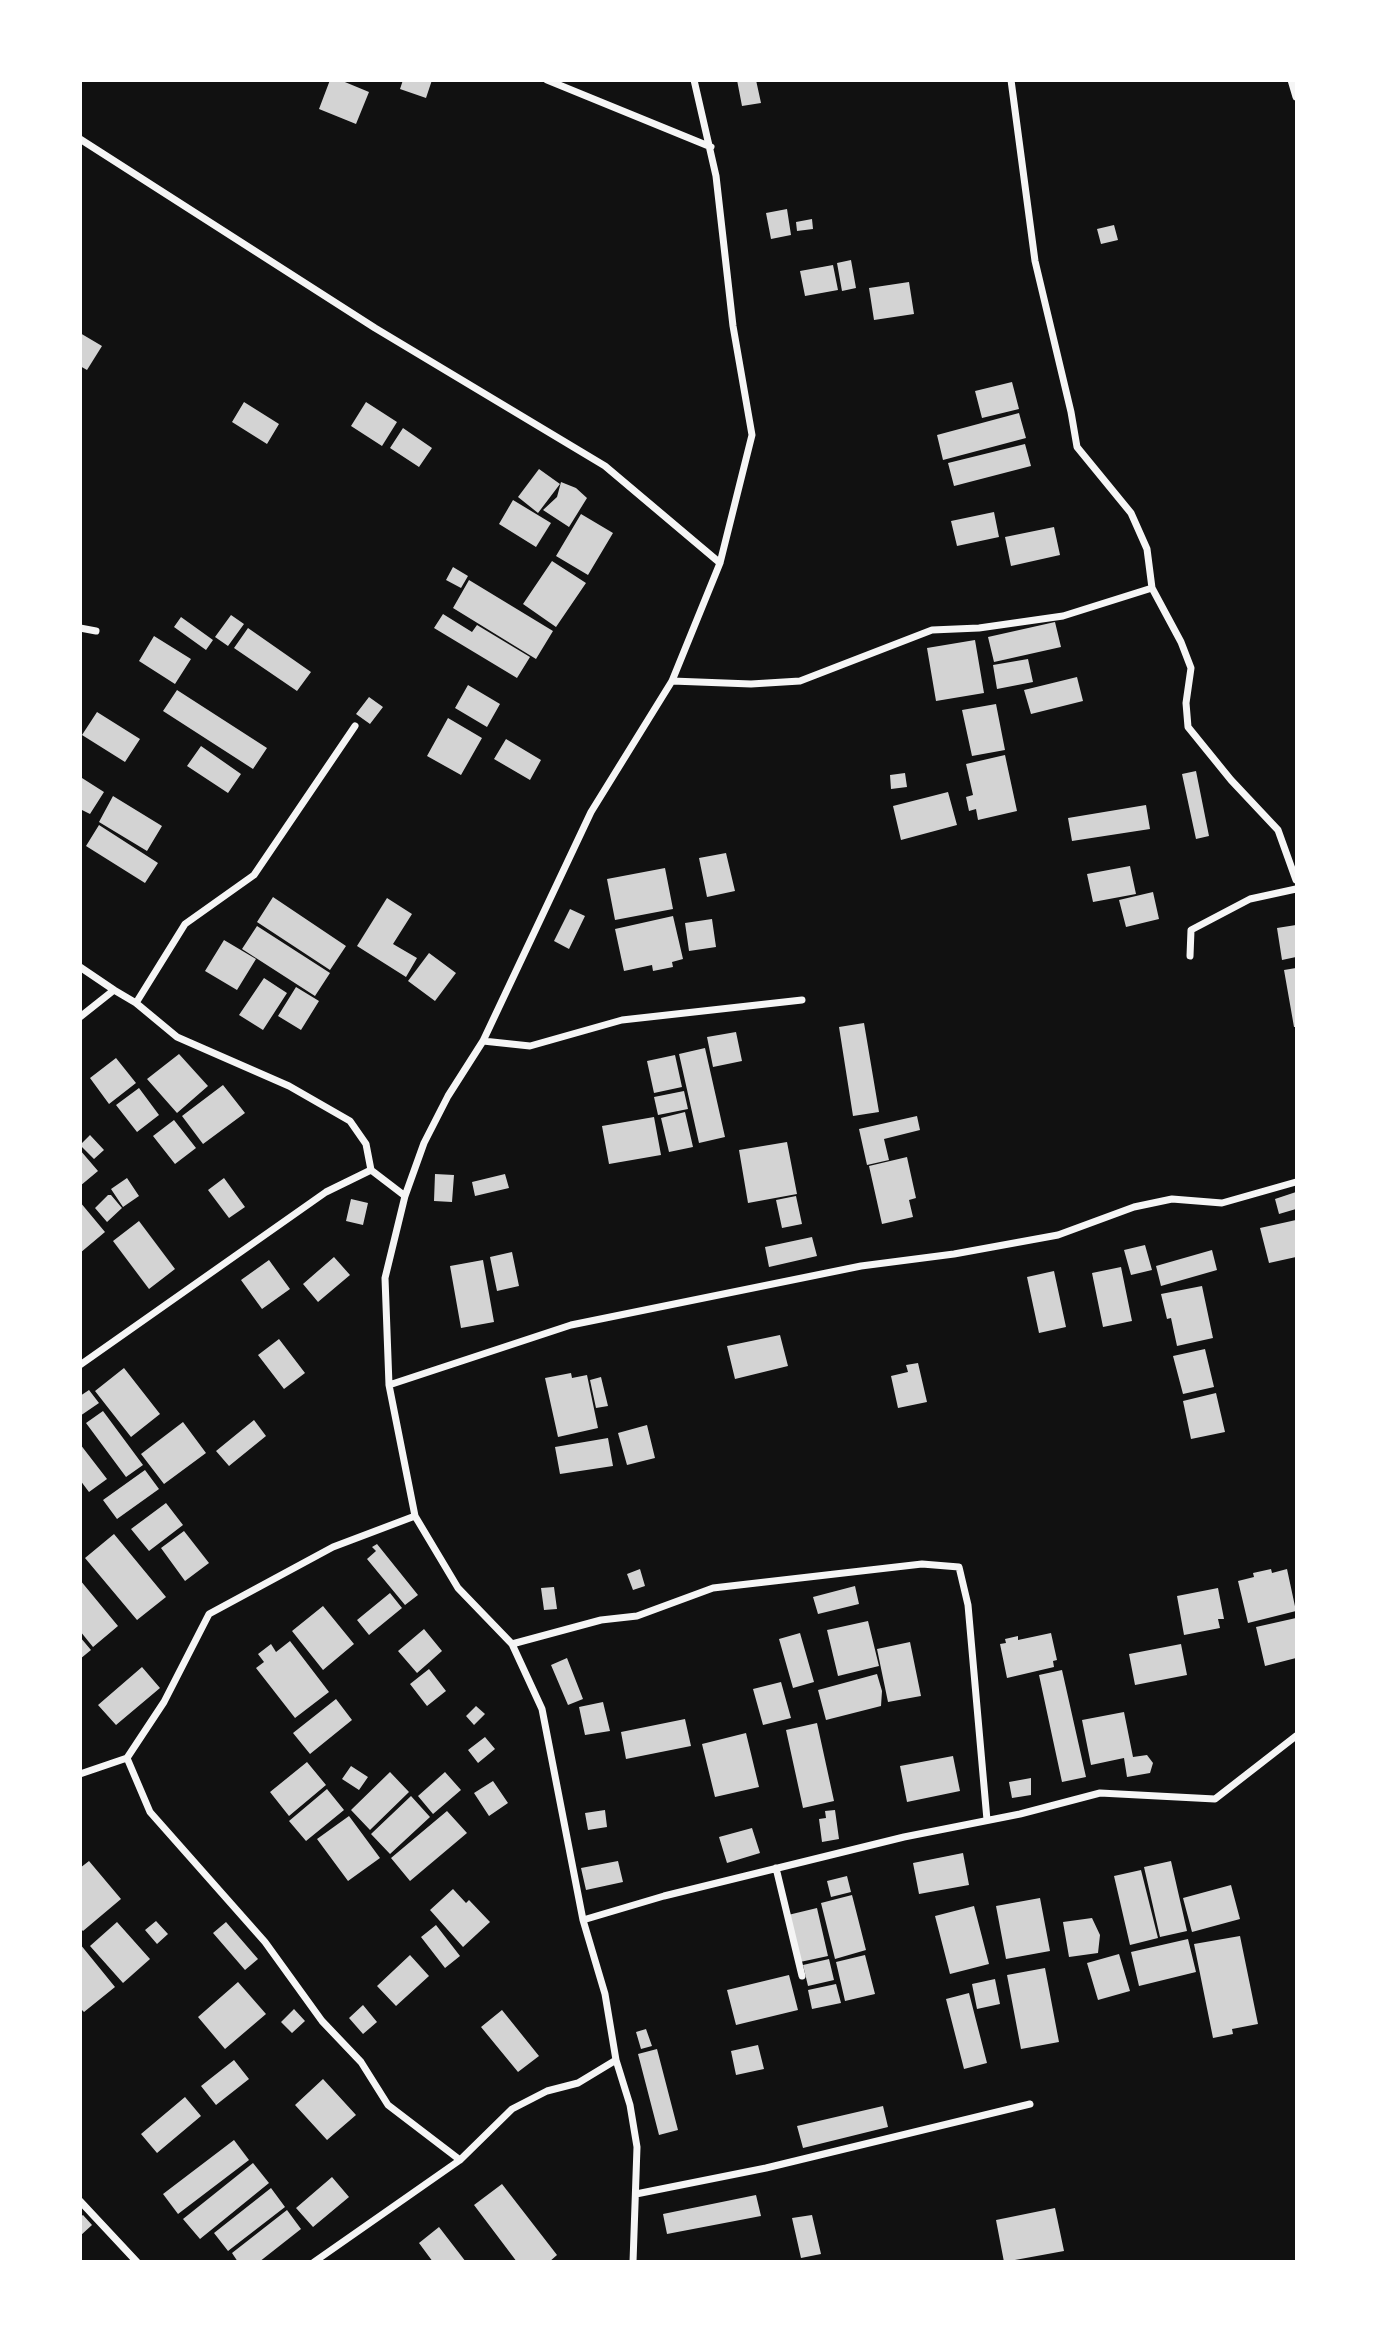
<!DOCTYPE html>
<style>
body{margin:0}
#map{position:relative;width:1377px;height:2342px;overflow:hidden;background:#111;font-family:"Asap Condensed",sans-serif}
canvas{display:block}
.frame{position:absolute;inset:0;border:82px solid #fff;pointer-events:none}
</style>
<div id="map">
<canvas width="1377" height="2342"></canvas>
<div class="frame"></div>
</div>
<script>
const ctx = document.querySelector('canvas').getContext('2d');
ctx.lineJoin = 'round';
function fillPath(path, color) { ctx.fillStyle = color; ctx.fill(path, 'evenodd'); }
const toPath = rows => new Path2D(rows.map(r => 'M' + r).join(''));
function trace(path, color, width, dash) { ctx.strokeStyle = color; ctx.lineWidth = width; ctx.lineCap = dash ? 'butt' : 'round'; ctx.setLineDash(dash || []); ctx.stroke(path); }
fillPath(toPath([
 [330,80,340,80,369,92,356,124,319,109],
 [403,80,432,80,426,98,400,89],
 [737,80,756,80,761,103,742,106],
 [787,209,791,235,771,239,766,213],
 [812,219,813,229,797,231,796,222],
 [1114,225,1118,240,1101,244,1097,229],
 [851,260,856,288,842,291,837,263],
 [833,265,838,290,805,296,800,271],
 [909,282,914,314,874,320,869,288],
 [80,333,102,346,87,370,80,366],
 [1012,382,1019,409,982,418,975,391],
 [244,402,279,424,267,444,232,422],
 [366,402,397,422,382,446,351,426],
 [1019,413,1026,438,943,460,937,435],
 [403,428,432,448,419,467,390,448],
 [1025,444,1031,466,954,486,948,463],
 [539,469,560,484,538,513,518,497],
 [561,482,576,488,587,498,569,527,543,510,557,497],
 [513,500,551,523,536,547,499,524],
 [994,512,999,537,957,546,951,521],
 [581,514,613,533,588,575,556,556],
 [1054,527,1060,555,1011,566,1005,537],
 [552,561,586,583,556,627,523,604],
 [453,567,468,576,461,588,446,580],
 [469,580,553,631,536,659,453,608],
 [443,614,472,632,477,625,530,657,517,678,434,628],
 [231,615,244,624,228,646,215,637],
 [181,617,213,640,206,650,174,627],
 [1055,622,1061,647,994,662,988,637],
 [248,628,311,672,297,691,234,648],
 [154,636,191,659,175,684,139,661],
 [975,640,984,693,936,701,927,648],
 [1028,659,1033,682,997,689,993,665],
 [1077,677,1083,701,1031,714,1024,690],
 [468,685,500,704,487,727,455,708],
 [177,690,267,748,253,769,163,711],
 [369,697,383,707,370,724,356,714],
 [996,704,1005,750,972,756,962,710],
 [97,712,140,739,125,762,82,735],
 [448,718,482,738,461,775,427,756],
 [506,739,541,760,530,780,494,759],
 [201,746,241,774,228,793,187,766],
 [1005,755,1017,811,978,820,976,809,969,811,966,797,973,795,966,764],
 [1196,771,1209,836,1196,839,1182,774],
 [905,773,907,787,891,789,890,775],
 [82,778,104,792,90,814,80,809],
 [948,792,957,825,901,840,893,806],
 [113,796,162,826,147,851,99,822],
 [1146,805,1150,829,1072,841,1068,818],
 [99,825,158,863,145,883,86,846],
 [726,853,735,891,707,897,699,858],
 [1130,866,1136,894,1093,902,1087,874],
 [665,868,673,909,615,920,607,879],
 [1153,892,1159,919,1126,927,1119,900],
 [273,897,346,946,330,970,257,922],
 [387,898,412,914,393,944,417,958,406,977,357,946],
 [570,909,585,916,569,949,554,941],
 [673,916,683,959,672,962,673,967,653,971,652,965,624,971,615,929],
 [712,919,716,947,689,951,685,923],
 [1296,925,1296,957,1282,960,1277,928],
 [257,926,330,973,315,996,242,949],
 [224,940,256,959,237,990,205,971],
 [429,953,456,973,435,1001,408,981],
 [1296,968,1296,1027,1294,1027,1284,970],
 [264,978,287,993,263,1030,239,1015],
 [296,987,319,1001,301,1030,278,1016],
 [864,1023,879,1112,853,1116,839,1027],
 [736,1032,742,1061,713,1067,707,1037],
 [705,1048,725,1137,699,1143,679,1054],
 [179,1054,208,1086,177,1113,147,1079],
 [675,1055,682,1087,654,1093,647,1061],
 [116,1058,136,1083,109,1104,90,1078],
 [223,1085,245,1113,203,1144,182,1116],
 [139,1088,159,1115,137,1132,116,1105],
 [684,1091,688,1109,658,1115,654,1097],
 [685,1112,693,1147,669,1152,661,1118],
 [917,1116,920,1130,884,1139,889,1160,867,1165,859,1129],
 [654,1117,661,1155,609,1164,602,1126],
 [174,1120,196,1148,175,1164,153,1136],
 [90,1135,104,1150,94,1159,80,1145],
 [787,1142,797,1194,748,1203,739,1150],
 [80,1150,98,1171,80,1186],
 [907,1157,916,1198,909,1200,913,1217,882,1224,869,1166],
 [435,1174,454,1175,452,1202,434,1201],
 [505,1174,509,1188,475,1196,472,1182],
 [127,1178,139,1196,123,1207,111,1189],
 [224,1178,245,1207,229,1218,208,1190],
 [1296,1192,1296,1209,1279,1214,1275,1199],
 [108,1195,111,1195,122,1208,107,1222,95,1208],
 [796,1196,802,1224,782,1228,776,1200],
 [351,1199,368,1203,363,1225,346,1221],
 [80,1202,105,1232,80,1253],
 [1296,1220,1296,1257,1269,1263,1260,1228],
 [139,1221,175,1269,149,1289,113,1241],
 [812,1237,817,1256,769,1267,765,1247],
 [1145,1245,1152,1270,1131,1275,1124,1250],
 [1212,1250,1217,1270,1161,1286,1156,1266],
 [512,1252,519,1286,497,1291,490,1257],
 [334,1257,350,1275,318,1302,303,1284],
 [269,1260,290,1289,262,1309,241,1280],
 [483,1260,494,1322,461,1328,450,1266],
 [1121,1267,1132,1321,1103,1327,1092,1273],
 [1054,1271,1066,1327,1039,1333,1027,1277],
 [1202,1286,1213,1338,1177,1346,1171,1318,1167,1319,1161,1294],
 [780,1335,788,1366,735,1379,727,1346],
 [279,1339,305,1373,284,1389,258,1355],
 [1205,1349,1214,1387,1183,1394,1173,1356],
 [918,1363,927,1402,898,1408,891,1376,908,1372,906,1365],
 [124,1368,160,1414,131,1437,95,1391],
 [571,1373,572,1378,587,1375,598,1428,558,1437,545,1378],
 [601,1377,608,1406,596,1408,590,1380],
 [89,1390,99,1403,80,1416,80,1396],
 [1216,1393,1225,1432,1191,1439,1183,1401],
 [103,1411,143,1465,126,1477,86,1423],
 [254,1420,266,1436,229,1466,216,1451],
 [183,1422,206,1453,164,1484,141,1454],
 [647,1425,655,1458,627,1465,618,1433],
 [608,1438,613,1466,560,1474,555,1447],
 [80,1444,107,1479,89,1492,80,1480],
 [145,1470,159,1489,117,1519,103,1500],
 [166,1503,183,1525,149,1551,131,1529],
 [184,1531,209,1563,185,1581,161,1548],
 [114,1534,166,1597,137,1620,85,1558],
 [377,1544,418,1595,405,1605,367,1559,376,1551,372,1547],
 [640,1569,645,1586,633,1590,627,1574],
 [1271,1569,1272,1573,1287,1569,1296,1611,1248,1623,1238,1581,1254,1577,1253,1573],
 [80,1580,118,1626,93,1647,80,1631],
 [855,1586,859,1604,818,1614,813,1597],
 [554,1587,557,1609,544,1610,541,1588],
 [1218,1588,1224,1619,1218,1619,1220,1628,1184,1635,1177,1596],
 [390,1593,402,1608,369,1635,357,1620],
 [323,1606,354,1644,323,1670,292,1631],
 [1296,1618,1296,1658,1265,1666,1256,1627],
 [868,1621,879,1666,838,1676,827,1630],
 [424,1629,442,1651,417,1673,398,1651],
 [800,1633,814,1682,793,1688,779,1639],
 [1051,1633,1057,1660,1053,1661,1054,1667,1007,1678,1000,1644,1006,1643,1005,1639,1018,1636,1018,1640],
 [80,1637,91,1650,80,1659],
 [290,1641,329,1692,295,1718,256,1668,264,1662,258,1654,271,1644,276,1652],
 [910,1642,921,1696,888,1702,877,1649],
 [1181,1644,1187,1675,1135,1685,1129,1654],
 [567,1658,583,1699,568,1705,551,1665],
 [142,1667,160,1688,116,1725,98,1705],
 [429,1669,446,1691,427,1706,410,1684],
 [1062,1670,1086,1777,1062,1782,1039,1675],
 [877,1674,882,1691,881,1706,826,1720,818,1690],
 [781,1682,791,1718,763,1725,753,1689],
 [336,1699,352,1720,310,1754,293,1733],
 [603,1702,610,1731,585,1735,579,1707],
 [476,1706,485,1714,474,1725,466,1716],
 [1124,1712,1133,1757,1147,1755,1153,1763,1150,1773,1127,1777,1124,1758,1091,1765,1082,1720],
 [685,1719,691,1746,626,1759,621,1732],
 [817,1723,834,1801,803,1808,786,1730],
 [746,1733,759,1787,715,1797,702,1744],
 [485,1737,495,1749,478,1763,468,1750],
 [953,1756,960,1791,907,1802,900,1766],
 [307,1762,326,1785,289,1816,270,1792],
 [351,1766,368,1777,359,1790,342,1779],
 [390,1772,409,1792,370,1830,351,1810],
 [445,1772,461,1790,433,1814,418,1796],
 [1031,1778,1031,1795,1012,1798,1009,1782],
 [493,1781,508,1803,489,1816,474,1793],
 [327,1789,344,1810,306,1841,289,1821],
 [411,1796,430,1817,390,1854,371,1834],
 [605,1810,607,1827,588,1830,585,1813],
 [835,1810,839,1839,822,1842,819,1819,826,1818,825,1811],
 [447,1811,467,1833,410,1881,391,1858],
 [349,1816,380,1858,348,1881,317,1839],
 [752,1828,760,1853,727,1863,719,1837],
 [963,1853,969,1885,919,1894,913,1863],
 [89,1861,121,1899,83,1931,80,1928,80,1868],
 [618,1861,623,1882,586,1890,581,1868],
 [1171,1861,1187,1931,1160,1937,1144,1867],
 [1141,1870,1158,1938,1130,1945,1114,1876],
 [847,1876,851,1892,831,1897,827,1881],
 [1231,1885,1240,1919,1192,1932,1183,1898],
 [453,1889,466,1903,469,1900,490,1922,463,1947,430,1910],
 [852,1895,866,1950,835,1959,821,1903],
 [1040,1898,1050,1951,1006,1959,996,1906],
 [974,1906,989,1964,950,1974,935,1916],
 [817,1908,828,1956,800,1962,788,1915],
 [1092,1918,1100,1935,1098,1953,1069,1957,1063,1922],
 [156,1921,168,1934,157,1944,145,1930],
 [117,1922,150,1959,123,1983,90,1946],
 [226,1922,258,1959,245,1970,213,1933],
 [436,1925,460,1956,445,1968,421,1937],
 [1240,1936,1258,2024,1232,2029,1233,2034,1213,2038,1194,1944],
 [1188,1939,1196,1972,1139,1986,1131,1952],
 [80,1944,115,1987,84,2012,80,2008],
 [1119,1954,1130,1991,1098,2000,1087,1963],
 [410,1955,429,1976,396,2006,377,1986],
 [865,1955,875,1994,845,2001,836,1962],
 [829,1959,834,1980,808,1986,803,1965],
 [1045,1968,1059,2042,1021,2049,1007,1975],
 [789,1975,798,2010,736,2025,727,1990],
 [995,1979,1000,2004,977,2009,972,1984],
 [238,1982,266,2014,225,2049,198,2017],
 [836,1984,841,2003,812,2009,808,1990],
 [969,1993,987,2063,964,2069,946,1999],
 [363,2005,377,2022,363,2034,349,2018],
 [294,2009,305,2021,292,2033,281,2022],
 [502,2010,539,2056,518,2072,481,2027],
 [646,2029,652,2046,641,2049,636,2032],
 [758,2045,764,2069,736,2075,731,2051],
 [657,2049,678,2130,659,2135,638,2054],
 [234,2060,249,2079,216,2105,201,2086],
 [323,2079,356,2115,327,2140,295,2105],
 [185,2097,201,2116,157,2153,141,2134],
 [883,2106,888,2127,803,2148,797,2126],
 [234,2140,249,2160,178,2214,163,2194],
 [253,2163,269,2183,200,2239,183,2219],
 [332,2177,349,2197,313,2227,296,2208],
 [502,2184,557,2255,549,2262,517,2262,474,2205],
 [271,2188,285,2207,228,2251,214,2233],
 [756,2195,761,2216,667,2234,663,2214],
 [1055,2208,1064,2251,1004,2262,996,2220],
 [287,2210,301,2229,259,2262,238,2262,232,2253],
 [83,2215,92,2225,80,2236,80,2217],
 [812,2215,821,2254,801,2258,792,2218],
 [439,2227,466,2262,433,2262,419,2243]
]), '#d3d3d3');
trace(toPath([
 [547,80,711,147],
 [1011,80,1035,261,1071,412,1077,447,1131,513,1147,549,1152,588,1181,642,1191,668,1186,703,1188,727,1231,780,1278,830,1296,880],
 [1291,80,1296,97],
 [80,139,375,328,605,466,720,563],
 [80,628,96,631],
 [672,681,751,684,800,681,932,630,979,628,1063,616,1152,588],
 [1190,956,1191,930,1250,899,1296,889],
 [80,967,114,990],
 [136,1003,185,924,254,875,355,726],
 [80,1017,114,990,136,1003,177,1037,289,1086,350,1121,366,1144,371,1170,405,1196],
 [483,1041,530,1046,622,1020,802,1000],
 [80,1365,326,1192,371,1170],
 [389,1385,571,1325,861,1266,954,1254,1058,1235,1134,1207,1172,1199,1222,1203,1296,1182],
 [512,1644,601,1620,637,1616,713,1588,922,1564,959,1567,968,1605,987,1820],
 [127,1758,150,1812,265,1942,322,2021,361,2062,388,2105,460,2160],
 [80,1774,127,1758,164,1702,209,1614,333,1547,415,1516],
 [776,1868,802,1976],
 [583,1920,664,1896,904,1837,1020,1814,1100,1793,1215,1799,1296,1736],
 [636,2194,766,2168,1030,2104],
 [80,2201,137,2262],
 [314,2262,460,2160,512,2109,547,2091,578,2083,616,2060],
 [633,2262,637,2147,630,2105,616,2060,605,1994,583,1920,542,1709,512,1644,458,1588,415,1516,389,1385,385,1278,405,1196,424,1143,448,1096,483,1041,591,812,672,681,720,563,752,435,733,326,716,176,694,80]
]), '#f5f5f5', 7);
</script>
